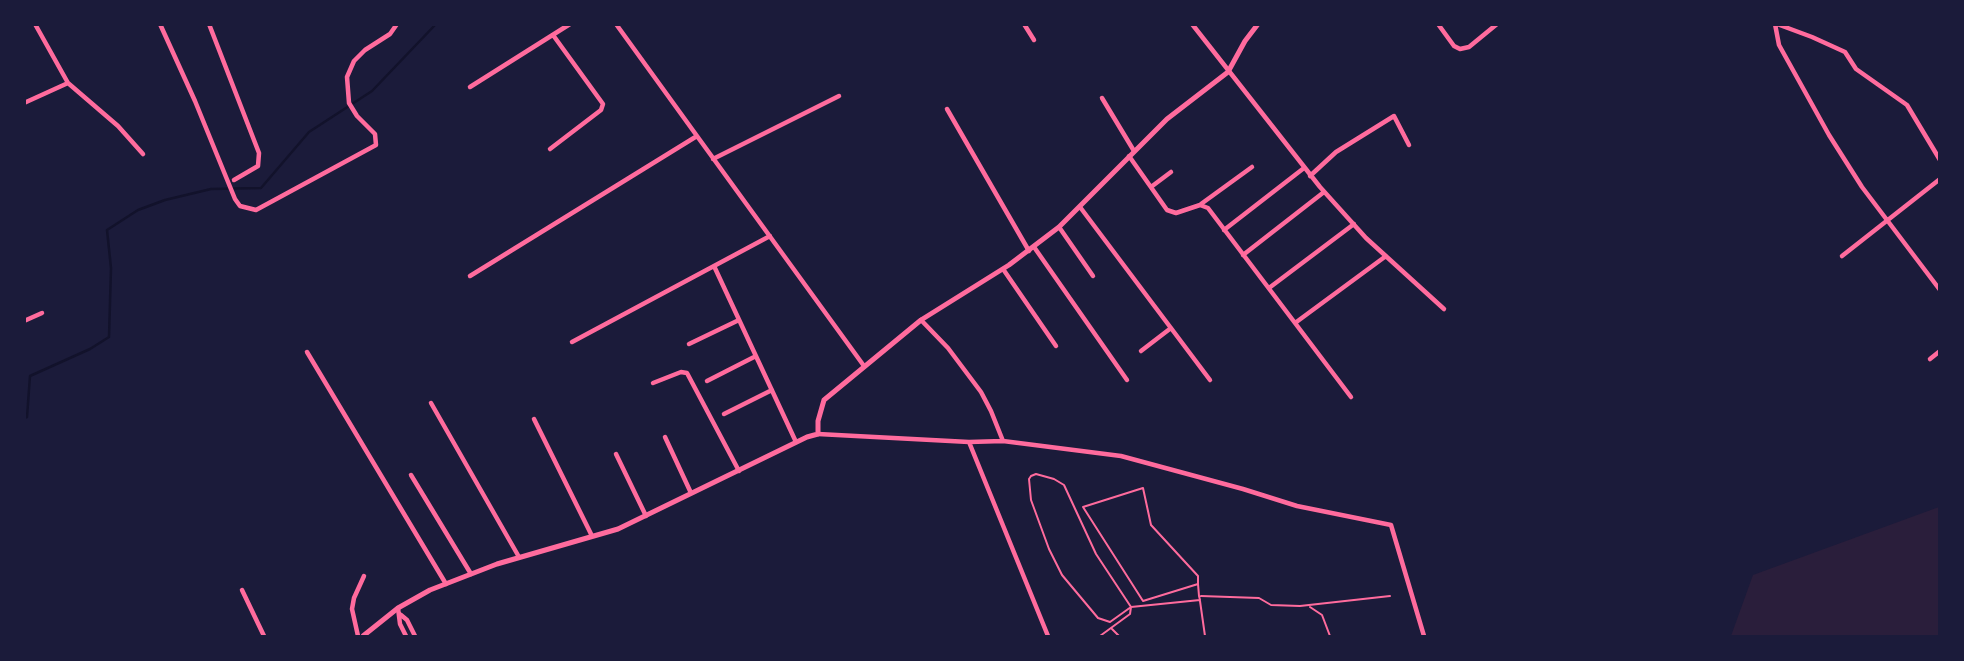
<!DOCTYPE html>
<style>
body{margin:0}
#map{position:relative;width:1964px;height:661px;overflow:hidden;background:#1b1b3a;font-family:Signika,sans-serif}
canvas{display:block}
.frame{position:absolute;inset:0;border:26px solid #1b1b3a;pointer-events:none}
</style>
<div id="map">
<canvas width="1964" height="661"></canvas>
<div class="frame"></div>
</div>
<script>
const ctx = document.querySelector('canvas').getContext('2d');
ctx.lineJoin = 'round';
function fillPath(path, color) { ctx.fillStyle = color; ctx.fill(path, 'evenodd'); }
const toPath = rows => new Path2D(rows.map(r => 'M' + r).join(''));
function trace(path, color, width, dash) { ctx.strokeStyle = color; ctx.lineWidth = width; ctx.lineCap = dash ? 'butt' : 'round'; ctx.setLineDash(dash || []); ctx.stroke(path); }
fillPath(toPath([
 [1939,507,1939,636,1731,636,1753,575]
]), '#2a1e3b');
trace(toPath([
 [24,418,27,417,30,376,90,349,109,337,111,268,107,230,138,210,165,200,211,189,261,188,309,132,372,91,436,24]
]), '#12122b', 2.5);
trace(toPath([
 [1201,596,1259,598,1271,605,1300,606,1390,596],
 [1200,601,1205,636],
 [1131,607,1096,554,1064,485,1054,479,1036,474,1031,476,1029,479,1031,500,1049,549,1062,575,1098,618,1110,622,1131,607,1200,600,1199,596,1198,584,1198,576,1151,525,1143,488,1083,507,1143,601,1198,584],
 [1310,607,1322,615,1330,636],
 [1112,629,1119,636],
 [1100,636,1130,614,1131,607]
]), '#ff6b9d', 2);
trace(toPath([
 [35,24,68,83,118,126,143,154],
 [160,24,195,101,235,199,240,206,256,210,376,145,375,134,357,116,349,103,347,77,354,61,365,50,390,34,397,24],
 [209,24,259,153,258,166,234,180],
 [616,24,697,136],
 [1024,24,1034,40],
 [1192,24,1320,187,1366,238,1444,309],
 [1438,24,1454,46,1460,49,1469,47,1497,24],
 [1775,24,1779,45,1829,135,1862,187,1940,290],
 [1777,24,1812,37,1845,52,1856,69,1907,105,1940,160],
 [470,87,570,24],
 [1102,98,1134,151],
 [24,103,68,83],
 [947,109,1029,251],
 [550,149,601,110,603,104,553,35],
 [1129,156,1167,210,1176,213,1200,205,1208,208,1351,397],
 [713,159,839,96],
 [1310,176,1336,152,1394,116,1409,145],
 [1151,187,1171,172],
 [1201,204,1252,167],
 [1080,207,1210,380],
 [1059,227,1093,276],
 [1224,230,1304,168],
 [1034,247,1127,380],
 [1243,255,1324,192],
 [1842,256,1940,179],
 [714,266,796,442],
 [1003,269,1056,346],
 [470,276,697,136,864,366],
 [1269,288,1354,224],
 [921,320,948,348,981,392,991,411,1003,441],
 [24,321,42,313],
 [1295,323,1386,256],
 [572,342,770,236],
 [689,344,739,320],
 [1141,351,1171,328],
 [307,352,446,584],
 [1930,359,1940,351],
 [707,381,756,356],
 [653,383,681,372,687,373,739,471],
 [431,403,519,557],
 [724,414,772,390],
 [534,419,592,536],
 [818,434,969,442,1003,441,1121,456,1243,489,1297,506,1391,525,1424,636],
 [665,437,691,493],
 [969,442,1048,636],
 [616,454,646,516],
 [411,475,471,574],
 [242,590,264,636],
 [398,608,400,624,406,636],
 [401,615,407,620,415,636],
 [358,636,352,609,354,598,364,576]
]), '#ff6b9d', 4.5);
trace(toPath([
 [363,636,398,608,430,590,497,564,618,529,807,437,818,434,818,421,824,400,921,320,1009,265,1059,227,1167,119,1228,72,1245,41,1258,24]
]), '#ff6b9d', 5);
</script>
